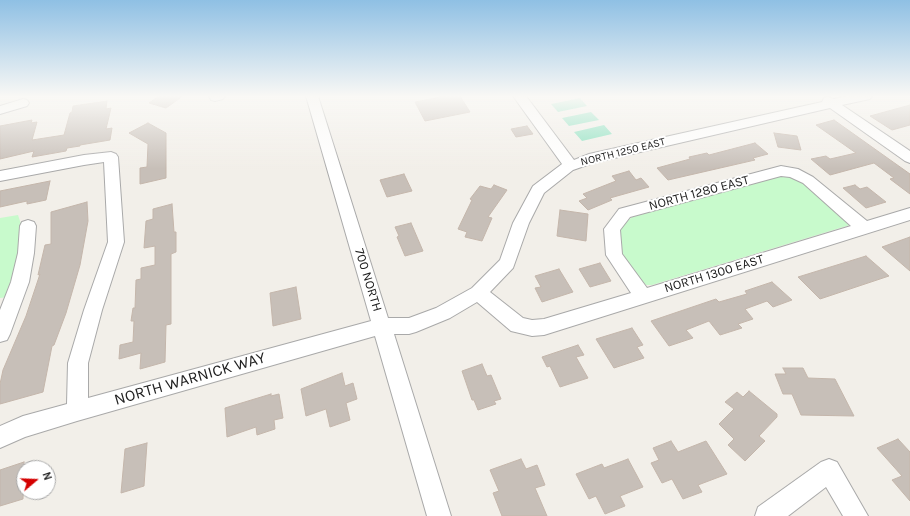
<!DOCTYPE html>
<style>
body{margin:0}
#map{position:relative;width:910px;height:516px;overflow:hidden;background:#f2efe9;font-family:Karla,sans-serif}
canvas{display:block}
.north{position:absolute;left:16px;top:460px;width:40px;height:40px;box-sizing:border-box;background:#fff;border:1px solid #a7a7a7;border-radius:50%;rotate:71deg;font-size:11px;font-weight:700;line-height:16px;text-align:center;color:#222}
.north::after{content:'';display:block;margin:auto;width:14px;height:18px;background:#d40000;clip-path:polygon(50% 0,100% 100%,50% 72%,0 100%)}
</style>
<div id="map">
<canvas width="910" height="516"></canvas>
<div class="north">N</div>
</div>
<script>
const ctx = document.querySelector('canvas').getContext('2d');
ctx.lineJoin = 'round';
function fillPath(path, color) { ctx.fillStyle = color; ctx.fill(path, 'evenodd'); }
const toPath = rows => new Path2D(rows.map(r => 'M' + r).join(''));
function trace(path, color, width, dash) { ctx.strokeStyle = color; ctx.lineWidth = width; ctx.lineCap = dash ? 'butt' : 'round'; ctx.setLineDash(dash || []); ctx.stroke(path); }
function drawText(font, color, halo, rows, align = 'center') {
  ctx.font = font + ' Karla,sans-serif'; ctx.lineWidth = 4; ctx.setLineDash([]); ctx.textBaseline = 'middle'; ctx.strokeStyle = halo; ctx.fillStyle = color; for (const [text, x, y, turn = 0] of rows) {
    ctx.save(); ctx.translate(x, y); ctx.rotate((+turn || 0) * Math.PI / 180); ctx.textAlign = isNaN(turn) ? turn : align; if (halo) ctx.strokeText(text, 0, 0); ctx.fillText(text, 0, 0); ctx.restore();
  }
}
fillPath(toPath([
 [785,175,796,177,850,225,652,285,646,285,642,281,624,257,620,247,618,236,623,225,632,217],
 [18,215,21,224,17,264,8,297,0,298,0,218]
]), '#c8facc');
fillPath(toPath([
 [580,98,587,106,558,112,551,104],
 [591,112,599,120,569,126,562,118],
 [604,125,612,134,582,141,574,132]
]), '#88e0be');
const building = toPath([
 [159,96,183,96,166,108,149,103,159,96],
 [446,96,460,96,470,112,425,121,415,102,446,96],
 [107,101,106,109,111,108,106,129,112,128,110,140,80,145,80,146,67,148,66,151,32,157,34,151,0,159,0,126,32,120,31,123,37,122,32,140,64,135,70,113,72,112,73,106,107,101],
 [910,105,910,125,892,130,870,116,910,105],
 [834,120,910,174,910,194,890,179,894,178,874,163,830,175,811,159,826,156,830,159,856,153,816,125,834,120],
 [148,123,166,133,166,178,140,184,140,168,147,167,148,144,129,133,148,123],
 [527,126,533,134,516,137,511,129,527,126],
 [774,133,797,136,801,150,778,147,774,133],
 [755,143,768,154,753,158,755,160,668,180,657,168,690,159,689,157,707,153,709,155,755,143],
 [629,171,636,180,641,178,649,187,610,198,612,200,588,210,579,201,587,198,583,194,616,181,612,176,629,171],
 [404,174,412,191,387,197,380,180,404,174],
 [50,181,46,200,27,204,27,201,0,207,0,191,50,181],
 [494,185,507,190,488,217,492,218,482,241,465,237,467,232,458,229,472,200,470,199,480,186,491,189,494,185],
 [855,185,860,189,867,187,886,202,866,208,843,188,855,185],
 [87,202,88,221,80,265,66,313,54,345,52,346,43,392,0,404,0,384,3,370,26,316,40,274,38,275,45,245,51,244,51,212,87,202],
 [172,204,174,232,176,232,176,252,171,254,171,324,166,325,165,362,140,369,141,353,119,359,120,345,133,342,134,321,131,321,133,308,135,308,136,280,141,279,141,268,155,265,155,246,144,248,146,221,153,219,153,209,172,204],
 [560,210,588,214,586,241,557,236,560,210],
 [411,223,423,251,405,256,397,237,399,236,395,227,411,223],
 [910,237,910,271,882,247,910,237],
 [866,256,889,276,820,299,798,277,866,256],
 [600,263,611,281,590,287,579,269,600,263],
 [559,269,573,292,542,302,535,288,541,287,535,276,559,269],
 [772,282,792,300,773,307,767,301,745,309,753,319,738,324,742,328,720,335,709,321,686,330,693,338,669,346,651,321,716,299,719,302,747,294,745,291,772,282],
 [296,287,301,319,273,326,270,293,296,287],
 [632,328,643,345,637,347,644,358,614,368,596,339,632,328],
 [578,345,584,355,576,357,588,378,560,387,550,366,547,367,542,357,578,345],
 [482,364,487,376,491,375,501,399,494,401,496,404,478,410,474,400,472,400,462,371,482,364],
 [783,368,803,368,808,378,835,379,854,416,801,415,792,394,783,394,775,374,786,374,783,368],
 [342,373,345,386,353,383,357,399,346,403,350,420,330,427,326,409,306,416,301,389,342,373],
 [749,391,777,414,777,417,759,436,765,441,745,461,728,445,734,439,719,424,734,409,725,402,737,392,743,397,749,391],
 [271,394,271,396,279,394,283,418,274,420,275,429,257,435,256,427,227,437,225,408,271,394],
 [898,439,910,452,910,501,892,480,902,476,877,448,898,439],
 [671,441,678,452,706,441,727,474,698,485,702,492,683,499,672,479,662,483,651,463,659,460,653,448,671,441],
 [147,443,144,486,121,493,125,449,147,443],
 [521,459,526,469,537,465,545,485,535,488,547,516,502,516,493,493,499,491,490,470,521,459],
 [628,459,643,487,620,496,625,506,605,514,596,496,589,499,576,474,602,464,604,468,628,459],
 [24,462,23,499,0,506,0,470,24,462]
]);
fillPath(building, '#c7bfb8');
trace(building, '#c4b6ab', 1);
const minor = toPath([
 [209,96,225,96,223,99,215,101,211,100,209,96],
 [306,96,318,96,388,318,409,318,436,308,472,288,500,260,513,223,533,186,562,164,513,96,526,96,574,160,589,154,822,102,824,98,828,97,834,99,847,96,872,96,870,99,842,105,910,151,910,163,905,161,830,108,593,163,573,170,544,193,529,223,513,268,490,292,523,318,532,320,544,319,631,293,606,255,604,229,619,209,781,166,798,169,813,177,867,221,910,208,910,220,544,335,532,336,511,331,477,302,450,318,416,332,409,334,394,334,451,516,427,516,375,336,77,421,25,437,0,448,0,426,23,416,67,404,68,363,84,310,108,242,104,162,84,165,0,181,0,171,84,155,111,152,116,154,118,157,124,242,102,310,88,363,88,398,371,321,306,96],
 [781,176,790,177,803,183,851,226,647,288,622,254,620,230,630,217,781,176],
 [23,99,27,100,29,103,27,106,0,114,0,106,23,99],
 [28,220,34,222,36,226,34,253,29,282,10,334,7,340,0,342,0,310,11,282,18,253,20,226,22,222,28,220],
 [829,459,837,462,868,516,843,516,826,487,788,516,755,516,758,507,821,462,829,459]
]);
trace(minor, '#a9a9a9', 2);
fillPath(minor, '#fff');
const sky = ctx.createLinearGradient(0, 0, 0, 169);
sky.addColorStop(0, '#8fc0e4');
sky.addColorStop(0.57, '#f9f8f5');
sky.addColorStop(1, '#f9f8f500');
ctx.fillStyle = sky;
ctx.fillRect(0, 0, 910, 169);
drawText('11px', '#222', '#fff', [
 ["NORTH 1250 EAST",623,152,-14]
]);
drawText('13px', '#222', '#fff', [
 ["NORTH 1280 EAST",699,193,-15],
 ["NORTH 1300 EAST",714,274,-17],
 ["700 NORTH",368,280,73]
]);
drawText('16px', '#222', '#fff', [
 ["NORTH WARNICK WAY",190,379,-16]
]);
</script>
